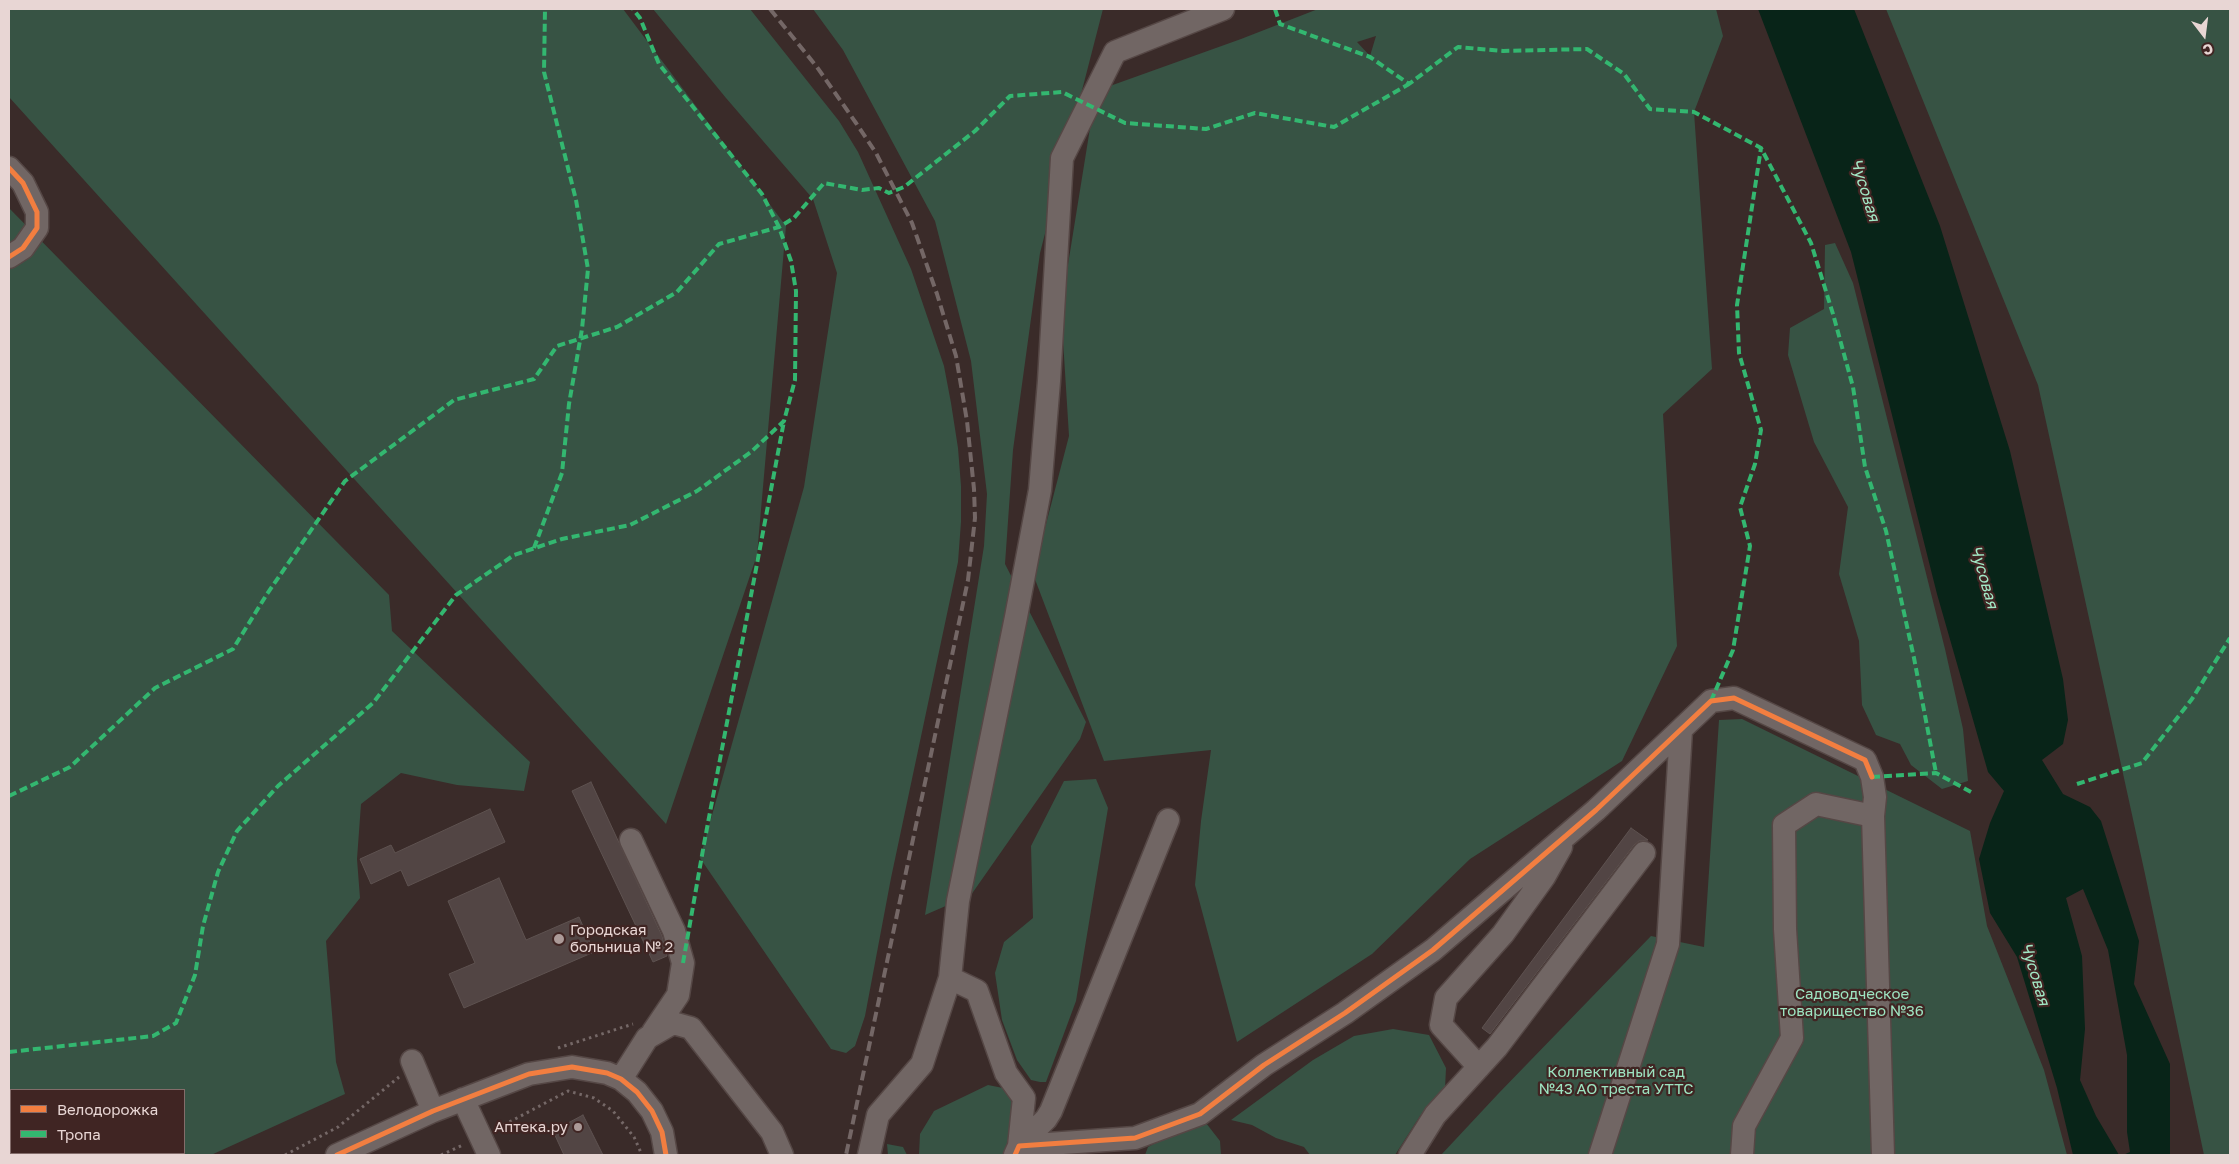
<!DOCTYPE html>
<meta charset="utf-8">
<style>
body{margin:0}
#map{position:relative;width:2239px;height:1164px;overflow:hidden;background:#3a2b29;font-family:"Golos Text",sans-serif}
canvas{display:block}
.frame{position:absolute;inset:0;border:10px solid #e8d6d4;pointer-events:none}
.legend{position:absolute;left:10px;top:1089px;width:175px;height:65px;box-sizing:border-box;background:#402523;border:1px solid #836c6a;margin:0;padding:6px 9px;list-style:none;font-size:15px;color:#e8d6d4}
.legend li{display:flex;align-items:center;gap:10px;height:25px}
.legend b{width:25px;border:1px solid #836c6a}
.north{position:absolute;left:2179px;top:10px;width:50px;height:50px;-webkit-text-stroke:4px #402523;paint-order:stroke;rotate:165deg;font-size:14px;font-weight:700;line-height:20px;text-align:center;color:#e8d6d4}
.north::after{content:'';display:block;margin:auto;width:18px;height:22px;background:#e8d6d4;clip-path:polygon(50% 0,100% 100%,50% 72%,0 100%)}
</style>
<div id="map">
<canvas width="2239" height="1164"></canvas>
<div class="frame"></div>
<ul class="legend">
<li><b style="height:6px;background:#f27e40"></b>Велодорожка</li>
<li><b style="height:6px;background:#33b770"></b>Тропа</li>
</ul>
<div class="north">С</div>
</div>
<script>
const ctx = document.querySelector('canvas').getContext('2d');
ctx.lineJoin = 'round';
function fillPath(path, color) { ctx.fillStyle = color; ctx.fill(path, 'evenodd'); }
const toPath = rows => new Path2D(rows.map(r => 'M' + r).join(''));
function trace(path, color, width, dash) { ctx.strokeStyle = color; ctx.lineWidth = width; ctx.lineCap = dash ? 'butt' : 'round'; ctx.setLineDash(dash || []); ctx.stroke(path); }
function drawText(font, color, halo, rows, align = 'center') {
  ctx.font = font + ' "Golos Text",sans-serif'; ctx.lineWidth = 4.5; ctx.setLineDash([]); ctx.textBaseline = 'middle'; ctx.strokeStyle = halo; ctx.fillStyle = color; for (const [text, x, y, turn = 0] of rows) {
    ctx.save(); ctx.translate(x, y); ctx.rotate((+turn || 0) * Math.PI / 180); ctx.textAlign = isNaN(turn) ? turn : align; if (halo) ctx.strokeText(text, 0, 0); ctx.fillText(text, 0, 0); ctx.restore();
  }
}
fillPath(toPath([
 [9,9,623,9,786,226,757,555,666,824,9,97],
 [653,9,750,9,839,121,858,152,911,269,944,366,951,403,958,448,961,486,961,522,958,562,891,878,865,1016,855,1046,846,1053,831,1049,700,858,804,487,837,273,813,199,726,98],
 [813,9,1103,9,1040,253,1013,450,1005,564,1086,722,1080,739,971,895,925,915,984,546,987,494,971,361,935,221,843,50],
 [1318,9,1716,9,1723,36,1694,112,1712,369,1663,414,1677,646,1622,761,1470,859,1372,954,1237,1042,1195,885,1201,821,1211,750,1104,761,1033,574,1069,436,1061,308,1096,91,1241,39],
 [1376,36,1370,56,1357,42],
 [1886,9,2230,9,2230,1155,2204,1155,2145,874,2038,385],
 [9,208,389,595,392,631,530,762,524,791,457,785,401,773,361,804,357,859,360,898,326,941,336,1062,345,1094,211,1155,9,1155],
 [11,1090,184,1090,184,1153,11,1153],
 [1835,243,1853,283,1945,649,1963,729,1968,781,1942,789,1911,765,1900,744,1876,735,1862,705,1859,641,1839,574,1848,507,1814,442,1788,355,1790,328,1824,309,1825,245],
 [1742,719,1970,831,1987,926,2044,1070,2067,1155,1441,1155,1498,1094,1651,936,1704,947,1719,720],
 [1096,779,1108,808,1076,1001,1046,1082,1040,1082,1031,1080,1017,1060,1002,1020,995,973,1004,942,1033,918,1031,846,1064,781],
 [1393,1029,1429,1035,1446,1068,1445,1089,1420,1116,1395,1155,1310,1155,1304,1147,1276,1138,1252,1125,1231,1120,1313,1060,1354,1036],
 [988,1085,1008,1089,1015,1109,1008,1155,919,1155,920,1134,934,1111],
 [1206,1123,1220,1141,1221,1155,1145,1155,1148,1147,1182,1129],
 [887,1144,903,1147,907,1155,888,1155]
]), '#375344');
fillPath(toPath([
 [1758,9,1854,9,1940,226,2010,451,2063,679,2068,720,2063,744,2042,760,2063,794,2090,807,2101,821,2139,941,2134,984,2170,1064,2170,1155,2123,1155,2130,1152,2127,1132,2127,1055,2108,950,2083,889,2066,898,2082,956,2085,1029,2080,1080,2096,1116,2119,1155,2073,1155,2057,1088,2017,957,1990,913,1979,859,1990,823,2004,791,1988,772,1937,594,1851,252]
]), '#082418');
const building = toPath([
 [591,782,662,936,667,956,653,962,572,791,591,782],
 [490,809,505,842,408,886,401,870,371,884,360,859,391,845,395,853,490,809],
 [1631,828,1648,840,1639,841,1634,845,1490,1034,1482,1028,1631,828],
 [499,878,526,940,579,917,594,952,464,1008,449,974,475,963,448,901,499,878],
 [583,1115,603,1155,564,1155,553,1131,583,1115]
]);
fillPath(building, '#524544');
trace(building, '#5e5250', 1);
const minor = toPath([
 [9,168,23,183,37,212,37,228,23,248,9,257],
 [631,840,674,931,683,963,678,995,653,1032],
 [950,978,977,991,1006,1073,1024,1098,1019,1146],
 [412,1061,433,1111],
 [1479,1067,1441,1025,1446,998,1503,934,1544,877,1561,847],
 [621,1079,647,1038,673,1023,691,1028,772,1132,782,1155],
 [463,1099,489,1155],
 [1019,1146,1046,1119,1051,1111,1168,820],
 [337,1155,433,1111,529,1074,572,1067,607,1073,621,1079,637,1092,652,1111,662,1132,666,1155],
 [869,1155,878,1115,922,1064,950,978,958,901,1016,617,1040,490,1049,381,1062,158,1115,52,1223,9],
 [1015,1155,1019,1146,1135,1138,1200,1114,1264,1065,1345,1013,1433,950,1596,810,1711,701,1734,698,1865,760,1872,777,1875,797,1873,816,1883,1155],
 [1410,1155,1435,1115,1497,1047,1644,853],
 [1600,1155,1668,944,1681,730],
 [1742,1155,1744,1126,1792,1038,1785,929,1784,825,1816,804,1873,816]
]);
trace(minor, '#554745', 25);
trace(toPath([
 [558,1048,633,1024],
 [498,1128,568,1091,594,1098,613,1111,634,1137,642,1155],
 [285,1155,338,1127,399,1077],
 [441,1155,463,1145]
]), '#756867', 3, [2.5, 4]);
trace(minor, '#716664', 22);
trace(toPath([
 [770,9,817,67,856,123,876,153,912,223,937,294,956,356,967,421,974,489,975,518,968,580,846,1155]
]), '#746766', 4, [10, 5]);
trace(toPath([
 [1275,9,1280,24,1370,57,1409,84,1458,47,1503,51,1587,49,1624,74,1650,109,1694,112,1761,148,1811,243,1833,314,1853,387,1865,467,1886,531,1914,658,1936,773],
 [534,548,562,473,569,404,582,329,588,269,576,200,544,72,545,9],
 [1711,701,1733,650,1750,546,1740,507,1755,464,1761,430,1739,353,1737,305,1761,148],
 [1872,777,1936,773,1971,792],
 [2077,784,2142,763,2192,699,2230,638],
 [9,796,70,767,155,688,233,649,267,594,345,481,454,400,534,379,557,346,617,327,677,292,719,244,779,227,794,218,824,183,862,190,879,188,889,193,904,187,975,131,1010,96,1062,92,1125,123,1206,129,1255,113,1334,127,1409,84],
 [683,963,704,844,784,421],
 [9,1052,153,1036,176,1023,195,975,203,926,218,872,237,831,278,786,373,703,456,595,514,555,562,539,630,525,697,491,751,452,784,421,795,380,796,291,791,261,779,227,762,194,659,64,640,18,633,9]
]), '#33b770', 4, [8, 4]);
trace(toPath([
 [9,168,23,183,37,212,37,228,23,248,9,257],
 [337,1155,433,1111,529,1074,572,1067,607,1073,621,1079,637,1092,652,1111,662,1132,666,1155],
 [1015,1155,1019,1146,1135,1138,1200,1114,1264,1065,1345,1013,1433,950,1596,810,1711,701,1734,698,1865,760,1872,777]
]), '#f27e40', 5);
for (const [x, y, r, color] of [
 [559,939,6,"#ab9a98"],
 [578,1127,5,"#ab9a98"]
]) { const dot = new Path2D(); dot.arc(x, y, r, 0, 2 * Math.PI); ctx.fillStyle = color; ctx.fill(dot); trace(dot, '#402523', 2); }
drawText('15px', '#e8d6d4', '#402523', [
 ["Городская",570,930],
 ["больница № 2",570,947],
 ["Аптека.ру",568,1127,"right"]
], 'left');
drawText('15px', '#9de4c1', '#402523', [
 ["Садоводческое",1852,994],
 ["товарищество №36",1852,1011],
 ["Коллективный сад",1616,1072],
 ["№43 АО треста УТТС",1616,1089]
]);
drawText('italic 16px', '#a2e9c6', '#402523', [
 ["Чусовая",1865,190,73],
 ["Чусовая",1984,577,74],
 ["Чусовая",2035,974,73]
]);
</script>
